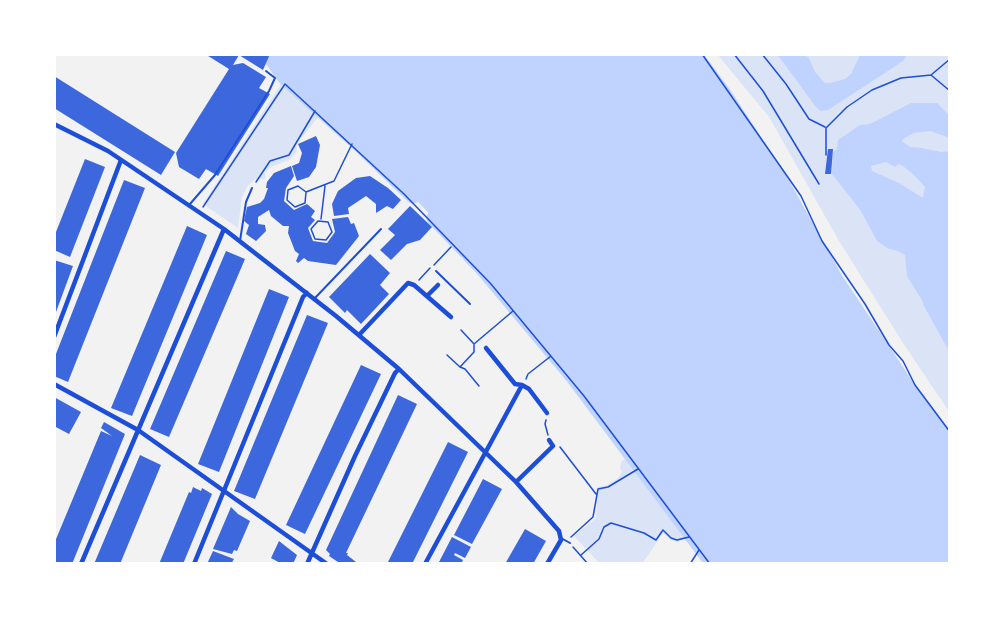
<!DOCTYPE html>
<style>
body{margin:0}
#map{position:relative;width:1004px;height:618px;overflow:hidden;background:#f2f2f2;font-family:"DejaVu Sans",sans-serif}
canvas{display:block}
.frame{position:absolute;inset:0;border:56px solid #fff;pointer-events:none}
</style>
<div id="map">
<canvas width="1004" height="618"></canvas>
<div class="frame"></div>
</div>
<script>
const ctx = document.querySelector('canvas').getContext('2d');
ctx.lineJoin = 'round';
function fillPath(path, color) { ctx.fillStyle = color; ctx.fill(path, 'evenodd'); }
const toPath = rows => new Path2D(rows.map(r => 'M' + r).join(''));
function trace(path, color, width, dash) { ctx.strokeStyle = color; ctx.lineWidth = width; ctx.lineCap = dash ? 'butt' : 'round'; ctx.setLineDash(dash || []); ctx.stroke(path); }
fillPath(toPath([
 [717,54,950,54,950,413,903,343,839,241,769,117],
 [285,78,322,112,296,145,297,151,291,159,271,167,265,172,265,179,255,179,247,187,242,197,238,228,203,204],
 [634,457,691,534,683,540,677,542,671,540,663,533,642,564,600,564,574,536,596,518,598,487,608,485,618,478,622,472,620,468,621,462,626,458,629,462]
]), '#dbe4f7');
fillPath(toPath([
 [268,54,694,54,724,94,779,178,836,280,904,382,950,443,950,564,713,564,573,377,481,268,401,184,285,78],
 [777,54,803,54,809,58,815,72,825,83,830,83,845,79,851,74,859,57,858,54,907,54,904,60,897,65,828,110,821,111,816,107],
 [911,103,937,103,950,116,950,138,930,131,914,133,903,139,902,141,910,147,922,148,941,152,950,151,950,353,924,306,922,300,907,276,905,255,896,250,889,249,877,241,861,211,832,174,833,152,837,149,838,140,860,125,870,124],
 [886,162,895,167,898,164,903,166,915,176,925,187,923,198,899,183,872,171,871,166]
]), '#bfd3fe');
trace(toPath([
 [268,54,285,78,363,148,413,196],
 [694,54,724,94,779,178,836,280,904,382,950,443],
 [434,218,481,267,573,377,713,564]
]), '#bfd3fe', 15);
fillPath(toPath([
 [205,54,270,54,263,70,239,55,233,65,243,63,266,77,259,88,270,94,218,176,206,169,199,179,179,167,176,153,229,69],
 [54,76,175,152,161,175,54,108],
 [316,136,320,145,316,167,309,177,297,181,292,166,299,163,302,153,298,144],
 [828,149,833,149,831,174,825,174],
 [85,159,105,167,70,257,54,250,54,237],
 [291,166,294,176,286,188,284,201,294,210,307,204,315,211,311,217,315,220,308,228,313,241,327,243,335,232,332,219,348,217,351,224,354,223,359,236,336,265,308,261,304,258,298,263,296,261,299,254,295,251,288,233,289,226,283,226,271,216,269,210,258,217,258,224,265,225,266,231,256,241,246,234,249,225,244,221,247,207,260,203,264,199,268,188,266,188,267,182,274,173],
 [370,176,388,188,401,200,393,209,387,206,376,213,376,204,366,196,348,208,349,214,334,216,332,204,338,191,356,178],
 [124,180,145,188,68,382,54,376,54,359],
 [410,206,432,227,420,240,407,244,391,260,380,250,395,235,388,229],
 [187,226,207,235,132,416,111,408],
 [226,251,245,259,169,437,150,429],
 [370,254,390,273,380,285,389,294,361,324,347,310,345,313,329,297],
 [54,260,73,266,56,312,54,311],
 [269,289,289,297,219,472,198,464],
 [307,315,328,323,255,499,234,491],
 [361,365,381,374,305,534,286,525],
 [398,395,417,404,346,553,348,553,347,555,356,562,355,564,341,564,329,556,330,554,326,550],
 [54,397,81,412,69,434,54,426],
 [104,422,125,434,72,564,54,564,54,544,101,431,112,436,101,428],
 [448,442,468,452,412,564,387,564],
 [140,455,161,465,120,564,94,564],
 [483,479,502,489,472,544,454,535],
 [193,487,201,491,202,488,212,494,183,564,159,564,189,492,191,493],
 [231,507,238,514,250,521,237,551,234,550,232,554,213,549],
 [525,529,546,541,533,564,505,564],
 [452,537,471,547,465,558,455,553,454,555,463,560,461,564,438,564],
 [279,541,297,555,293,564,282,564,271,558],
 [213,551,234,559,231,564,207,564]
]), '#3d67dc');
trace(toPath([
 [702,54,801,196,822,241,865,304,889,345,903,361,915,385,950,432],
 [734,54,763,91,819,184],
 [762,54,786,84,809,119,825,127],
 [931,75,950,59],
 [826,155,826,128,847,107,872,90,901,78,931,75,950,91],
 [256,182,270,161,289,155,315,111],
 [298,186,306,192,305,203,295,207,287,200,288,190,298,186],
 [306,192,334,181,352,144],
 [203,207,285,84,404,194,491,284,584,396,710,564],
 [321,219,325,186],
 [318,221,328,222,332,232,326,240,315,239,311,229,318,221],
 [434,265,451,247],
 [419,280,430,268],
 [461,330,474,344,513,311],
 [447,355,460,367,465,369,479,386],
 [460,367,474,352,474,345],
 [526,379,528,374,551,356],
 [546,420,545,424,548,435],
 [560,447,596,494],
 [571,537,593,517,598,489,608,487,638,469],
 [573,547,588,564],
 [581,555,599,539,604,527,611,523,644,533,656,540,663,530,671,538,677,540,689,537],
 [690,564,699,550]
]), '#1d4ed8', 1.5);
trace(toPath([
 [190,204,215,175,269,91,275,78,266,71],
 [240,241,246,202,252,188],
 [436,271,470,304],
 [314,299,381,229],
 [561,538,570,543]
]), '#1d4ed8', 2);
trace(toPath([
 [54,124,108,151,224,229,336,316,399,369,516,482,559,531,561,540,547,564],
 [427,296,438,285],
 [359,335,408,283,414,285,451,317],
 [54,337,121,160],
 [486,348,515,384,522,385],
 [54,384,138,430,327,564],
 [516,482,553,446,549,440],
 [81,564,224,229],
 [194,564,303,297,307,293],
 [307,564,355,456,395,373,399,369],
 [425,564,522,385,529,389,547,413]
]), '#1d4ed8', 4.5);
</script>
